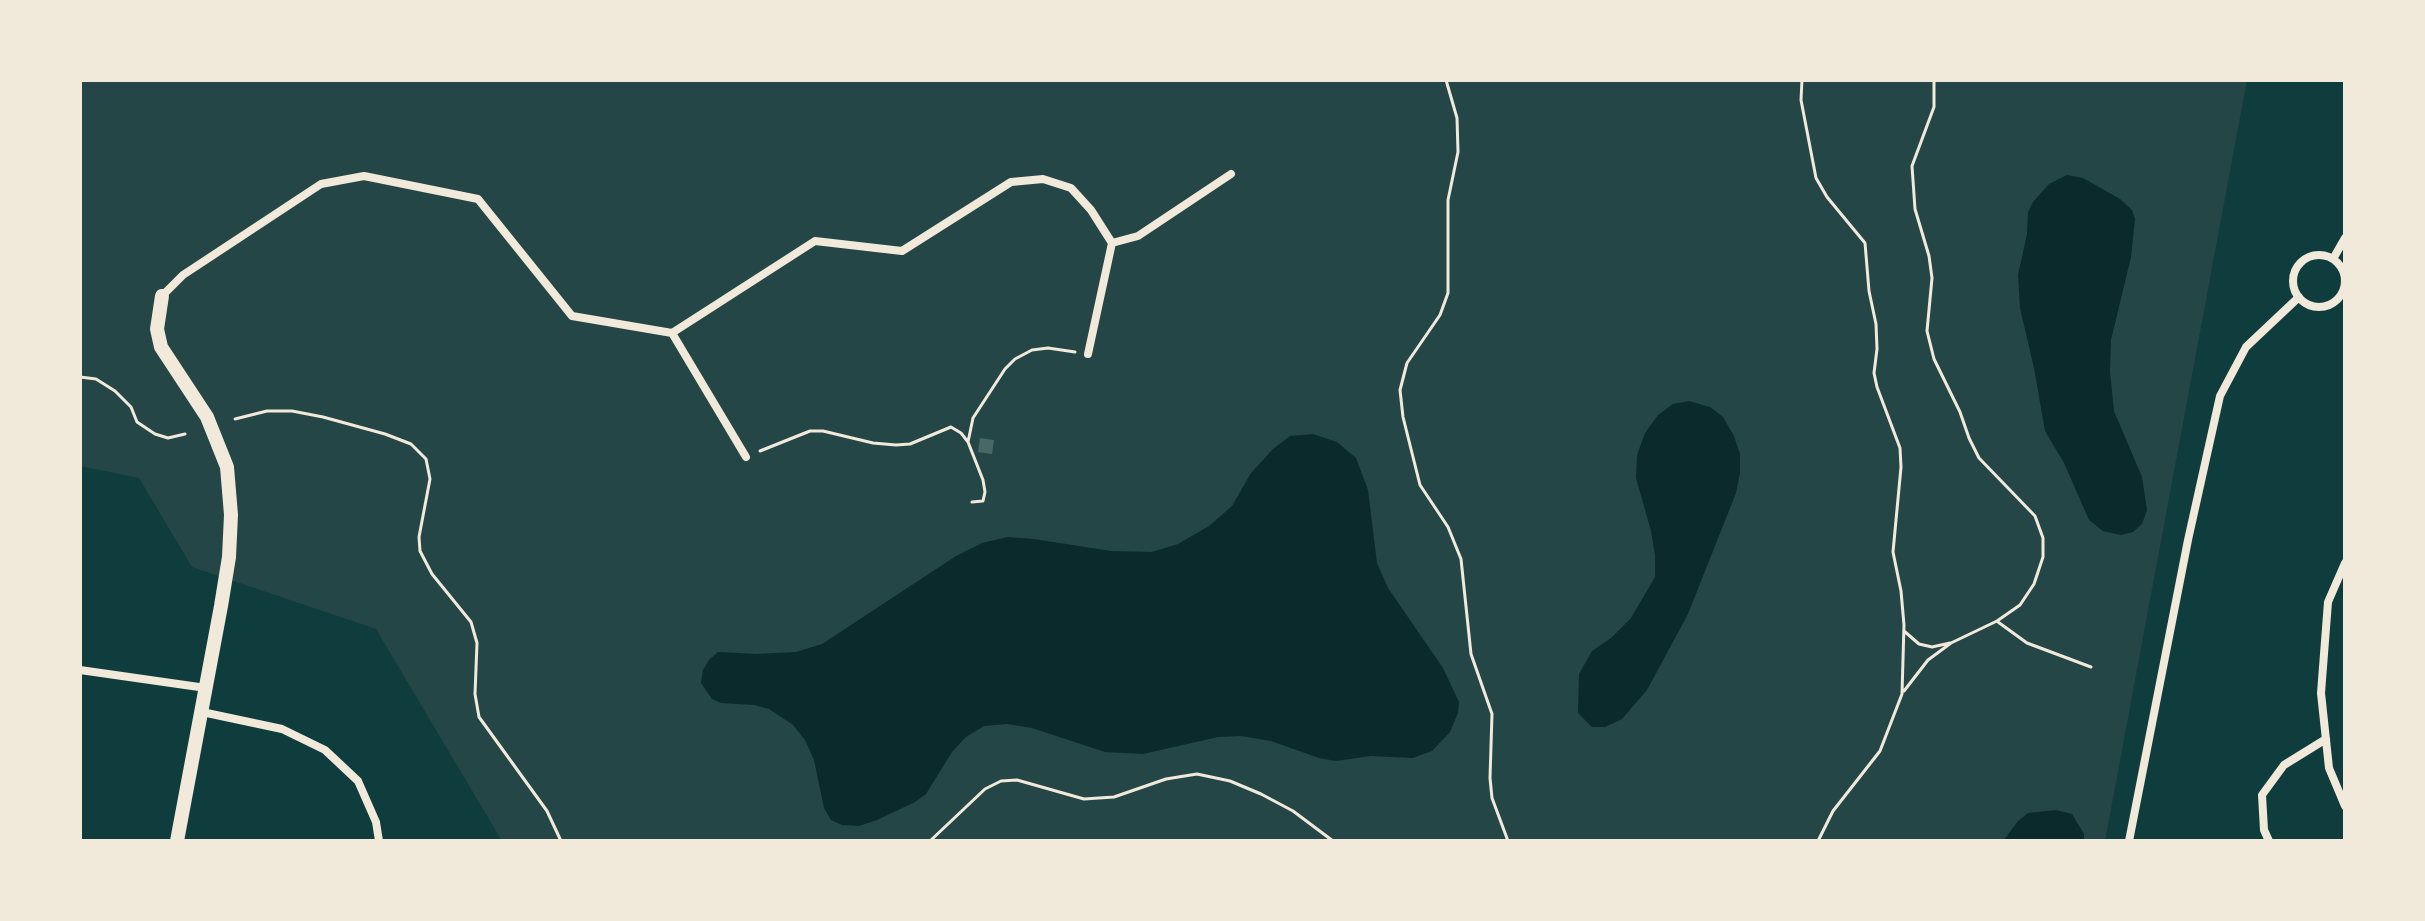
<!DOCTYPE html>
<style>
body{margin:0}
#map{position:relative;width:2425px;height:921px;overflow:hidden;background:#0f3d3e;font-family:Figtree,sans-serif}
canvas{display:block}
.frame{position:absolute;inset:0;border:82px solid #f1e9da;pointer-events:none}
</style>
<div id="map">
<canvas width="2425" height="921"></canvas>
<div class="frame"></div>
</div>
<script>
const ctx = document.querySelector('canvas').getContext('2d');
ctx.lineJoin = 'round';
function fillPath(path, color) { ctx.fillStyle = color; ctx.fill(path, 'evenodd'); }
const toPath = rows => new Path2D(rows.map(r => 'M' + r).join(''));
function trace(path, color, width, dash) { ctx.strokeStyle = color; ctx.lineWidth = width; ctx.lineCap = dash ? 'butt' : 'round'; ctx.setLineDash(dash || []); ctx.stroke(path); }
fillPath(toPath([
 [80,80,2247,80,2105,841,502,841,376,629,192,567,139,478,80,466]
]), '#244646');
fillPath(toPath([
 [2067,175,2083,178,2120,199,2132,210,2135,219,2131,257,2111,340,2110,371,2114,411,2142,477,2147,510,2142,524,2133,532,2121,535,2103,531,2089,520,2064,463,2045,431,2034,368,2020,308,2018,275,2027,234,2028,212,2033,202,2049,184],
 [1689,401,1710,407,1723,417,1734,436,1740,454,1740,473,1736,493,1688,614,1647,690,1622,719,1605,727,1592,727,1578,713,1579,674,1592,651,1611,638,1631,618,1655,577,1655,555,1651,531,1636,478,1637,455,1645,433,1658,415,1673,404],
 [1313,434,1337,442,1356,458,1368,490,1377,563,1388,588,1443,668,1459,702,1458,713,1450,732,1432,751,1413,758,1371,756,1336,761,1319,758,1271,741,1241,736,1218,737,1143,754,1105,752,1032,728,1007,724,984,726,966,737,952,752,926,794,915,802,877,820,859,826,842,825,831,820,824,808,814,760,805,740,793,725,769,709,754,705,721,703,712,699,701,683,703,670,709,660,718,652,757,654,796,652,822,644,956,556,982,543,1008,537,1034,539,1111,551,1152,552,1178,544,1209,526,1232,506,1251,473,1273,449,1290,436],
 [2056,810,2072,814,2084,834,2084,841,2003,841,2018,821,2028,813]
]), '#0a2a2b');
fillPath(toPath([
 [980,438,994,440,992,454,978,452]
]), '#486865');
trace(toPath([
 [1446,80,1457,118,1458,152,1448,200,1448,293,1440,315,1407,363,1400,390,1403,417,1420,485,1448,527,1461,559,1471,654,1492,714,1490,778,1492,798,1508,841],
 [1802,80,1801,100,1816,178,1827,197,1865,243,1869,291,1876,324,1877,349,1874,373,1877,387,1900,448,1901,467,1893,552,1901,591,1904,625,1902,694,1880,751,1833,811,1818,841],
 [80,377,96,379,115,391,131,407,137,422,155,434,168,438,185,434],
 [235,419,267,411,292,411,323,417,385,434,411,444,426,459,430,479,419,537,420,551,432,574,471,622,477,643,475,694,479,717,547,811,561,841],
 [968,442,973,418,1005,369,1015,359,1032,350,1048,348,1075,352],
 [760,451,810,431,823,431,873,443,896,445,910,444,951,427,961,433,968,442,983,480,985,492,983,501,972,502],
 [1998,622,2027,643,2091,667],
 [1904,631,1919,644,1932,647,1950,643],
 [1904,691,1928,660,1951,643,1997,621,2020,605,2034,584,2043,557,2043,538,2035,516,1979,458,1969,438,1960,412,1934,359,1927,331,1932,278,1929,256,1915,209,1912,166,1934,107,1934,80],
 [930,841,985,789,1001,781,1017,780,1084,799,1114,797,1166,779,1197,774,1230,781,1261,794,1293,811,1333,841]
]), '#f1e9da', 3);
trace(toPath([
 '2293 281a26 26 0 1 1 52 0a26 26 0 1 1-52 0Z',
 [2333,259,2345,238],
 [162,296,183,275,321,184,364,176,478,199,572,316,672,333,815,241,902,251,1011,182,1043,179,1071,188,1091,210,1112,243],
 [672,333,746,457],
 [1088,354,1112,243,1138,236,1231,174],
 [2345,563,2328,602,2321,693,2329,768,2345,806],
 [80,670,206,688],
 [202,712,282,729,325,750,358,781,376,822,379,841],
 [2129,841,2188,540,2220,396,2246,347,2299,297],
 [2269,841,2264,830,2262,795,2284,765,2326,739]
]), '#f1e9da', 8);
trace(toPath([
 [162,296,157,329,161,347,207,417,227,467,231,515,229,557,221,606,177,841]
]), '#f1e9da', 14);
</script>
